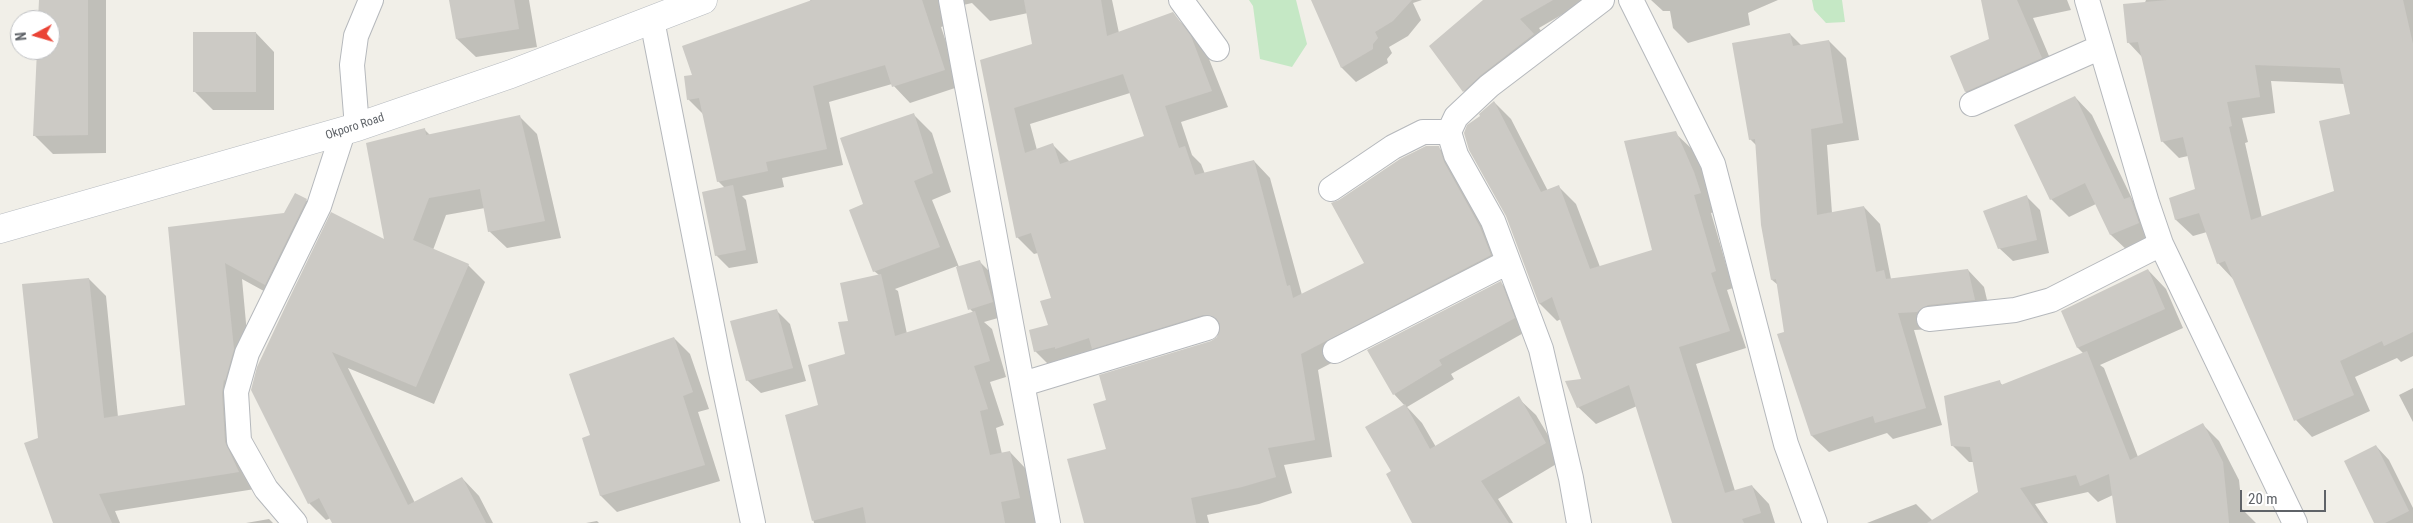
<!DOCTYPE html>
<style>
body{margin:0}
#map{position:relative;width:2413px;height:523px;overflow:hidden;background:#f1efe8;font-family:"Roboto Condensed",sans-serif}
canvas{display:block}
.north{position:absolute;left:10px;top:10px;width:50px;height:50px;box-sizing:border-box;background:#fff;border:1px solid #bfc1c3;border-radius:50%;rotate:264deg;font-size:14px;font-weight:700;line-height:20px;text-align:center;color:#5f6368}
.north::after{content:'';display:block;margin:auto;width:18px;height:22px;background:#ea4335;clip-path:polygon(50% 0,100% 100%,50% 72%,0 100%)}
.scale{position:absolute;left:2240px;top:490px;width:86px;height:22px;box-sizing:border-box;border:2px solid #5f6368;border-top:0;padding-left:6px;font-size:15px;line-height:18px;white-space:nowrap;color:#5f6368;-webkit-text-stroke:4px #fff;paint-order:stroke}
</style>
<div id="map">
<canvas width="2413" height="523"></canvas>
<div class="north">N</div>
<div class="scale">20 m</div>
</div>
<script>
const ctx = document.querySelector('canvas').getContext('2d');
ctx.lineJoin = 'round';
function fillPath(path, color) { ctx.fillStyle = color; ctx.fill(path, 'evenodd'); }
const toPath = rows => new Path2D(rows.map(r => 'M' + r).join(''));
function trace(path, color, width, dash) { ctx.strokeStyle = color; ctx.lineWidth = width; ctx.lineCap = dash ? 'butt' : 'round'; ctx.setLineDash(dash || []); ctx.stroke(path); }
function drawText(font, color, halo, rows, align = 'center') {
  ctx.font = font + ' "Roboto Condensed",sans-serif'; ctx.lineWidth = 4; ctx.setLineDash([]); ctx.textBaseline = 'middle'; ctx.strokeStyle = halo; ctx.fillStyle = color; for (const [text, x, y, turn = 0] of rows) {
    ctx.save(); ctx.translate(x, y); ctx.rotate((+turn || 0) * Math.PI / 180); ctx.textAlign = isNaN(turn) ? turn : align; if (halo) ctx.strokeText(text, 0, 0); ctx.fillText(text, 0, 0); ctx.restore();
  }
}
fillPath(toPath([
 [1249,0,1296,0,1307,44,1292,67,1260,59,1253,6],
 [1812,0,1842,0,1845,22,1826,23,1814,10]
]), '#c5e8c5');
fillPath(toPath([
 [40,0,106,0,106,153,53,154,35,136,38,50,50,50,50,20,39,20],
 [451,0,529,0,537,47,476,57,457,39],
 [810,0,1112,0,1119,33,1172,14,1189,30,1207,54,1228,107,1181,122,1192,155,1201,164,1205,174,1254,161,1270,178,1302,295,1366,263,1438,147,1455,164,1507,272,1318,370,1332,457,1284,465,1292,493,1259,504,1207,515,1209,523,1097,523,1108,449,1108,401,1212,342,1218,338,1220,331,1110,365,1052,368,1035,351,1050,326,1052,299,1038,253,1034,254,1017,237,982,61,1033,45,1028,13,990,21,972,3,959,6,954,23,941,27,961,86,910,103,892,84,829,102,843,165,782,178,784,187,742,196,746,200,758,263,729,268,716,255,725,188,718,181,704,115,688,99,694,76,811,2],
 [1130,93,1145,137,1070,162,1053,145,1037,150,1030,124],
 [1319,0,1422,0,1413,3,1421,20,1408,36,1389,47,1392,53,1387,59,1388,63,1356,82,1342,68,1314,4],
 [1485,0,1587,0,1539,28,1550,44,1476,104,1464,91],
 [1651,0,1778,0,1748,13,1750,25,1688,43,1673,28,1670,11,1663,11],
 [1982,0,2067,0,2071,10,2033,18,2057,75,1982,108,1966,92,1952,56,1991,40],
 [2146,0,2413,0,2413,356,2401,362,2397,358,2355,377,2370,411,2312,437,2296,420,2234,280,2218,263,2207,232,2193,236,2176,220,2170,199,2197,190,2188,156,2179,158,2162,141,2143,58,2128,42],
 [2271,81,2345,84,2352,115,2335,192,2262,218,2245,143,2248,142,2242,118,2275,113],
 [256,33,274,52,274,110,213,110,195,92],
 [1790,34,1802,46,1829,41,1846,58,1859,140,1827,145,1832,213,1864,207,1880,224,1891,279,1968,270,1984,287,1991,317,1934,329,1914,330,1942,425,1893,439,1887,433,1829,452,1812,436,1779,335,1786,333,1778,285,1772,280,1757,146,1750,139],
 [2075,97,2092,115,2134,203,2148,216,2156,241,2129,252,2111,235,2096,204,2069,217,2051,199],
 [1494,102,1511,119,1548,191,1559,187,1576,204,1600,267,1654,251,1675,133,1693,150,1711,190,1718,211,1711,213,1733,288,1727,290,1746,348,1696,364,1735,491,1752,486,1769,504,1775,523,1673,523,1637,406,1596,424,1578,407,1583,380,1561,319,1557,321,1540,304,1507,216,1482,116],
 [913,114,932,133,951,192,932,200,959,267,979,261,993,275,1005,316,984,322,992,329,1006,377,990,382,1004,425,996,428,1002,454,1010,452,1026,469,1037,523,814,523,787,416,819,406,847,355,849,322,879,275,874,271,865,205],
 [957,266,970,309,974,313,907,334,898,291,895,289],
 [520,117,537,134,561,238,507,248,489,231,485,208,446,215,433,250,468,265,485,282,434,404,348,368,415,503,462,478,479,496,493,523,333,523,331,518,326,520,309,503,252,390,385,241,424,129,431,136],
 [2027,197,2040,210,2049,253,2013,261,1999,248],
 [306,200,323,217,282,301,242,279,250,367,242,396,255,489,115,511,120,523,54,523,39,439,89,279,106,296,118,417,186,406,170,228,285,214],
 [2148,270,2166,289,2183,328,2100,365,2104,368,2138,457,2203,425,2219,441,2239,480,2242,509,2256,523,2117,523,2113,495,2098,502,2088,492,2035,504,2048,523,1867,523,1916,504,1933,521,1979,493,1974,462,1969,462,1952,445,1999,381,2003,386,2084,354,2078,348,2062,311],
 [1501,283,1514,296,1527,331,1451,374,1454,379,1407,407,1422,423,1436,447,1518,398,1536,415,1563,460,1498,499,1513,523,1414,523,1392,472,1405,406,1394,394],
 [776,310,790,324,806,381,761,393,747,380],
 [674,338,690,354,709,409,698,412,720,481,617,512,601,496,583,439,592,436],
 [2413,388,2413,422,2399,395],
 [2376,446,2389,460,2413,508,2413,523,2376,523],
 [269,519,273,523,246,523],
 [597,521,599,523,586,523]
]), '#0003');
fillPath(toPath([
 [39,0,88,0,88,135,33,136,37,50,50,50,50,20,38,20],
 [449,0,514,0,519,29,456,39],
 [812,0,922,0,945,70,892,87,885,65,813,86,827,149,766,162,768,171,717,182,699,98,687,100,684,76,692,75,682,46],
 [1024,0,1101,0,1107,36,1173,12,1191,36,1212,91,1165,106,1179,148,1185,146,1195,175,1254,160,1287,286,1290,285,1293,298,1364,263,1331,203,1339,200,1400,159,1426,146,1439,146,1444,162,1480,227,1491,255,1301,354,1315,440,1268,448,1276,477,1242,487,1191,498,1196,523,1084,523,1067,459,1106,449,1093,404,1106,400,1099,375,1211,341,1217,337,1220,324,1216,318,1203,315,1092,349,1089,338,1055,349,1055,347,1034,352,1029,330,1048,325,1040,301,1051,298,1031,233,1016,238,980,60,1032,44],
 [1123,74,1144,136,1060,164,1053,143,1025,153,1014,108],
 [1311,0,1412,0,1393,21,1375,32,1378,38,1373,44,1373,49,1341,68],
 [1483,0,1553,0,1520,19,1534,34,1481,75,1463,92,1429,46],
 [1981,0,2017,0,2042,58,1965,92,1950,56,1989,39],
 [2168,0,2403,0,2413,44,2413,332,2384,346,2382,341,2340,361,2354,395,2294,421,2225,261,2217,264,2199,213,2175,220,2169,198,2195,189,2183,137,2161,142,2138,42,2127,43,2123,4],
 [2255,65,2340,68,2350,114,2319,121,2334,191,2251,220,2229,127,2232,126,2227,102,2260,97],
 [193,32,256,32,256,92,193,92],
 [1790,33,1793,46,1829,40,1843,123,1811,129,1817,215,1864,206,1876,272,1884,270,1886,279,1968,269,1975,300,1928,305,1917,312,1898,313,1926,408,1875,423,1873,416,1811,436,1777,334,1784,332,1776,279,1771,280,1761,225,1755,139,1749,140,1732,43],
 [2075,96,2124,199,2130,197,2139,223,2110,235,2085,183,2050,200,2014,125],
 [1494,101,1541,192,1559,185,1590,269,1652,250,1624,141,1676,131,1694,172,1701,193,1694,195,1716,271,1711,273,1730,331,1679,347,1725,493,1752,485,1761,513,1742,519,1744,523,1672,523,1629,385,1577,408,1565,381,1581,379,1552,297,1539,304,1506,216,1469,150,1464,133,1467,125,1480,116,1479,114],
 [914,113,933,173,914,181,940,247,873,272,849,210,863,204,840,138],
 [520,115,545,221,488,232,480,189,429,198,413,240,469,264,416,387,332,352,408,505,462,477,486,523,332,523,319,498,308,504,251,390,257,367,289,299,331,212,384,239,366,143,425,128,426,135],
 [733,185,746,250,715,256,702,192],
 [295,193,307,199,265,285,225,263,234,349,225,381,224,379,222,393,225,442,239,472,99,494,112,523,53,523,24,443,38,438,22,284,89,278,104,418,185,405,168,227,284,213],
 [2027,195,2037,240,1998,249,1983,211],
 [980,260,993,302,968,310,956,267],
 [2148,269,2165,309,2077,348,2061,311],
 [881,274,895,336,975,311,990,361,974,366,988,409,980,411,990,455,1010,451,1020,498,1001,502,1005,523,866,523,863,507,812,521,785,415,818,405,808,365,845,354,838,322,848,321,840,283],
 [1501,281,1515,318,1439,360,1442,365,1393,395,1367,350],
 [777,309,793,368,746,381,730,321],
 [674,337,693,392,683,396,705,465,600,496,582,438,590,435,569,374],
 [2087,351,2130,460,2203,423,2223,462,2229,523,2116,523,2109,474,2080,486,2076,475,2020,488,2044,523,1927,523,1978,492,1970,447,1951,446,1944,396,2000,380,2001,385],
 [1519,396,1546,443,1481,481,1509,523,1412,523,1386,474,1391,471,1365,427,1405,404,1430,449],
 [2376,445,2409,511,2385,523,2374,523,2344,461]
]), '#cccac5');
const minor = toPath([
 [951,0,1048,523],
 [1181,0,1217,49],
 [1631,0,1713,164,1786,444,1815,523],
 [2087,0,2147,203,2161,244,2295,523],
 [652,20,720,367,753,523],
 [1972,104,2101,47],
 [357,127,352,65,356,36,371,0],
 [1331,189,1393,147,1423,132,1449,132],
 [1929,319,2015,310,2051,300,2161,244],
 [1335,351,1508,262],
 [1023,384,1207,328],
 [295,523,266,489,239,441,236,392,247,353,319,206,343,132],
 [1579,523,1571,478,1541,349,1493,221,1456,155,1449,132,1456,117,1489,86,1602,0]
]);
const secondary = toPath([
 [0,229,357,127,511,74,703,0]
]);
trace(minor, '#b5b8bc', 26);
trace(secondary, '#b6babf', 29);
trace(minor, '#fff', 24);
trace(secondary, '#fff', 28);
drawText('12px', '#5f6368', '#fff', [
 ["Okporo Road",355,127,-18]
]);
</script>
